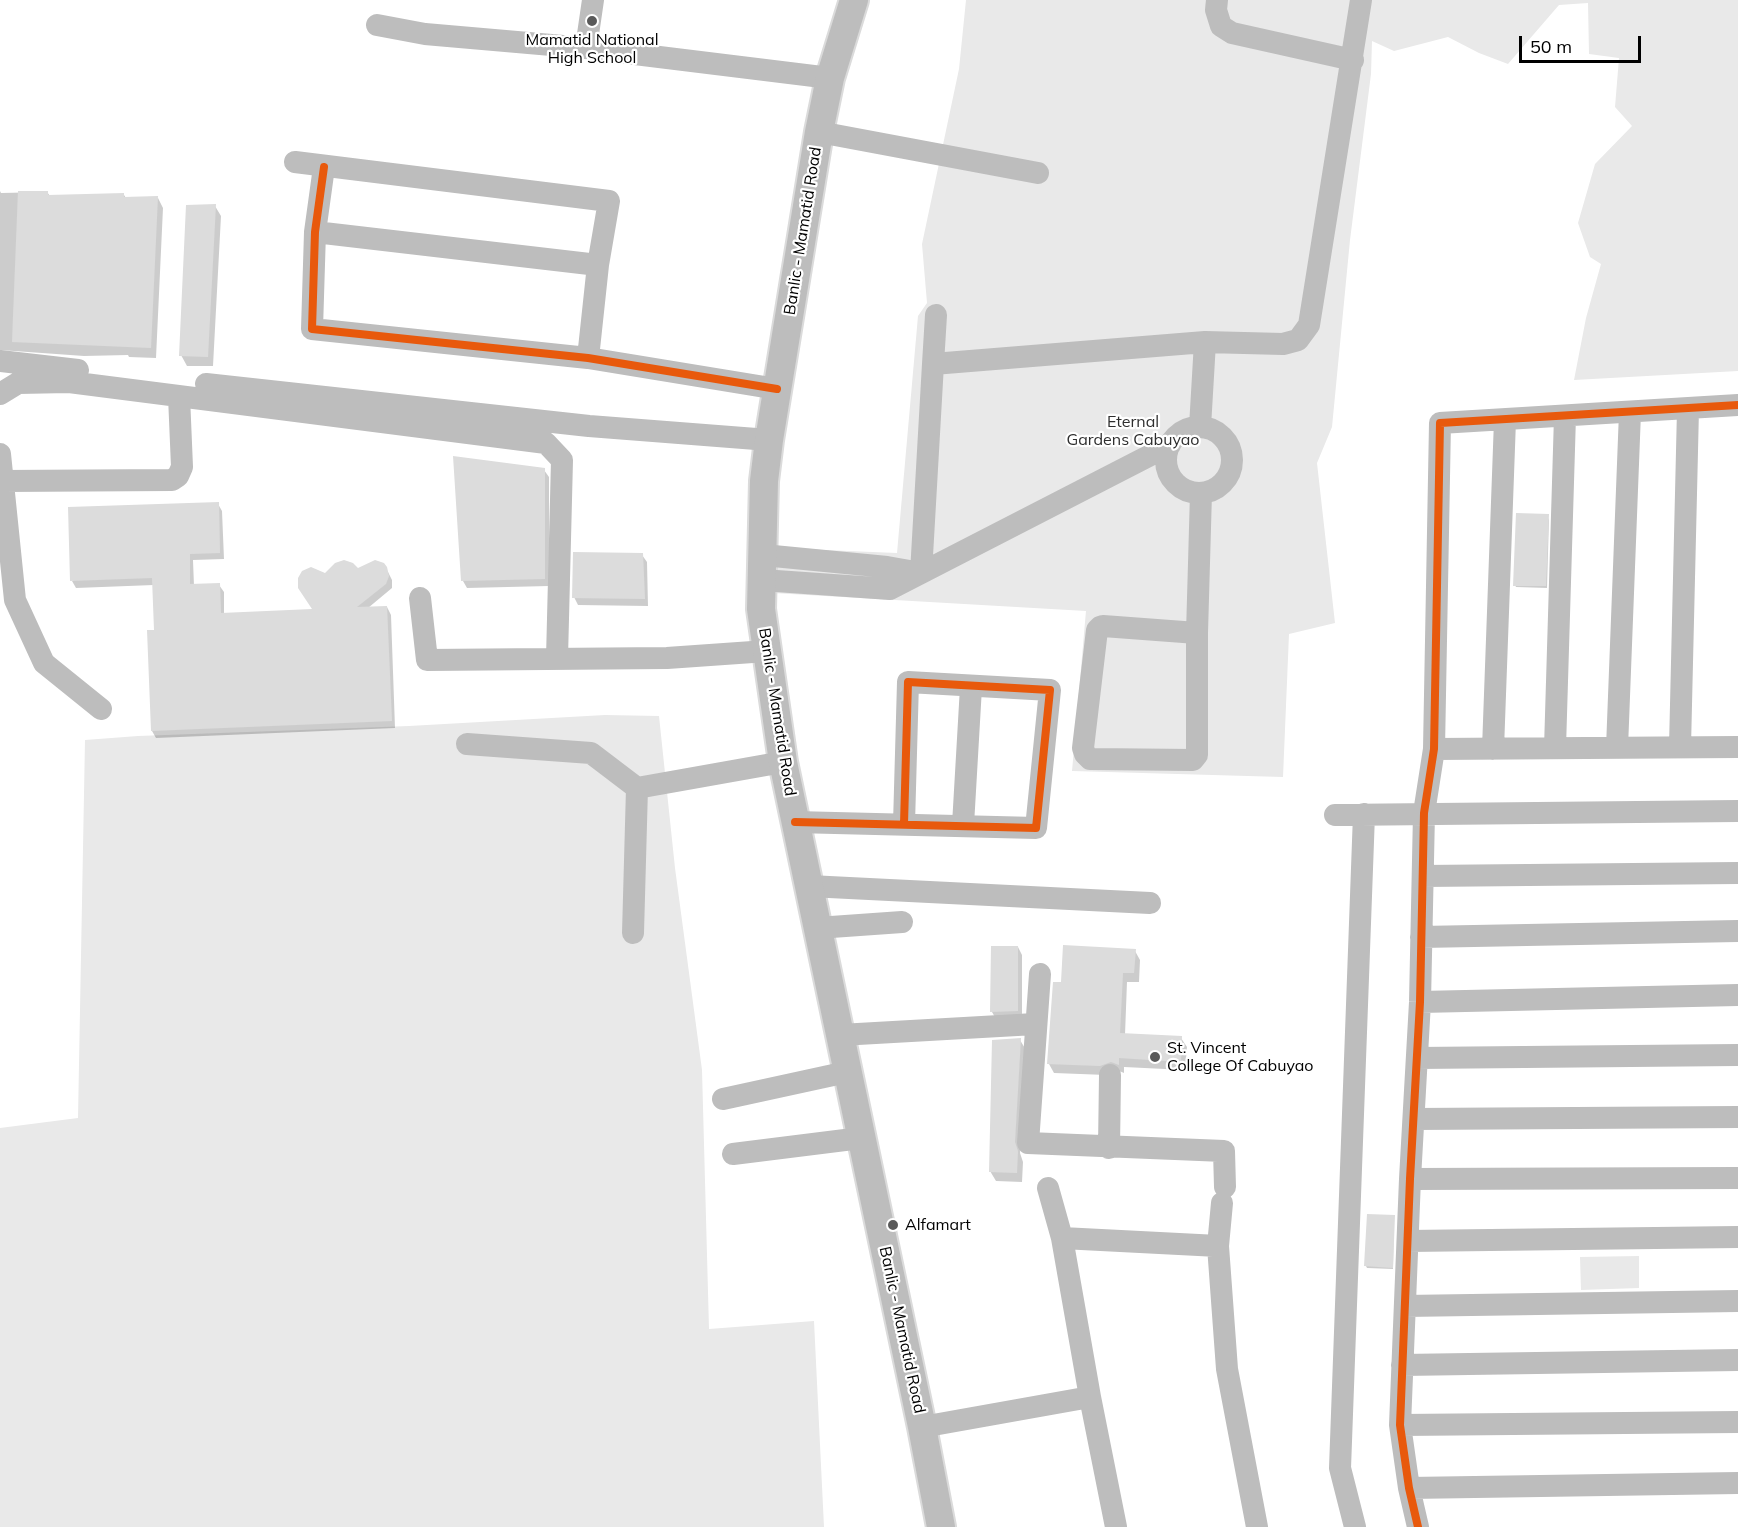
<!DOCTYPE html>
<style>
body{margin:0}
#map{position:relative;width:1738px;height:1527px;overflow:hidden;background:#fff;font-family:Mulish,sans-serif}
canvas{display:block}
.scale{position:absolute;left:1519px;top:36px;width:122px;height:27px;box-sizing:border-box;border:3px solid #000;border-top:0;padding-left:8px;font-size:18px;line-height:21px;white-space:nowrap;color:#000;-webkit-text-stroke:4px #fff;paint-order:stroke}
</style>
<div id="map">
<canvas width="1738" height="1527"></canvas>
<div class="scale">50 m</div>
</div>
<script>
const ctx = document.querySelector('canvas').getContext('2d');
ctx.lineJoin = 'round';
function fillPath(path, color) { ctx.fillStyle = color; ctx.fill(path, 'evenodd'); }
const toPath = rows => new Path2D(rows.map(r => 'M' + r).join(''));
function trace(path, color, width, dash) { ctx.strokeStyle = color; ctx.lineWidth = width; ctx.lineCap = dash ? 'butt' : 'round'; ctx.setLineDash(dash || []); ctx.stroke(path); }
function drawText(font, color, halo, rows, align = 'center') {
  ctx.font = font + ' Mulish,sans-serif'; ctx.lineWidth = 4.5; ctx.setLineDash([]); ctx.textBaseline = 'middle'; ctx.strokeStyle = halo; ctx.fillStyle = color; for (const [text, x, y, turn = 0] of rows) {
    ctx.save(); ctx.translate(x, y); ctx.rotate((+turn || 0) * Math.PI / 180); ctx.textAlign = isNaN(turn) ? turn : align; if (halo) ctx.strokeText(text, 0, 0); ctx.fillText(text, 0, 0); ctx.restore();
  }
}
fillPath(toPath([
 [966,0,1738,0,1738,371,1574,380,1586,318,1601,264,1590,257,1578,223,1595,164,1632,126,1615,107,1619,58,1589,54,1588,3,1559,5,1508,64,1479,53,1448,37,1394,51,1372,41,1371,74,1350,240,1332,427,1317,463,1335,623,1289,634,1283,777,1072,771,1086,611,773,593,775,548,897,553,918,316,927,303,922,244,959,69],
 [605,715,659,716,675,868,702,1070,709,1329,814,1321,824,1527,0,1527,0,1128,78,1118,85,740,138,736,409,726],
 [1639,1256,1639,1288,1581,1290,1580,1257]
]), '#e9e9e9');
fillPath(toPath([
 [0,191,1,193,47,192,50,196,124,195,126,198,158,198,163,208,156,358,129,357,128,355,84,356,0,350],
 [215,206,221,216,213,366,187,366,181,355],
 [454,458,544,470,549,477,549,586,467,588,463,581],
 [218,504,222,511,224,559,193,560,194,586,219,585,224,592,224,614,314,610,326,575,358,570,388,572,392,580,392,588,368,608,387,607,391,615,395,728,156,738,152,731,155,632,154,585,76,588,72,581],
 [1549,518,1547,588,1516,587,1515,585],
 [642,555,647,562,648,606,578,605,574,597],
 [992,947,1018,947,1022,955,1022,1018,996,1019,992,1012],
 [1135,951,1140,960,1139,982,1127,982,1125,1035,1181,1038,1187,1047,1185,1070,1124,1067,1124,1073,1117,1070,1106,1075,1054,1073,1049,1064,1063,983],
 [1020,1040,1026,1050,1020,1153,1023,1162,1022,1182,996,1181,990,1171],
 [1394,1216,1393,1269,1367,1268,1366,1266]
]), '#0003');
fillPath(toPath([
 [18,191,48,191,48,195,124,193,124,197,158,196,151,348,12,342],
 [216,204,208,357,179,356,186,205],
 [453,456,545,468,545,579,461,581],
 [219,502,220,553,190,554,190,584,220,583,221,613,312,609,298,588,298,578,302,571,311,567,325,573,335,563,344,560,353,563,358,568,375,560,384,563,387,567,389,576,386,584,357,607,387,606,392,721,151,731,147,630,154,630,152,578,70,581,68,507],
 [1516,513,1549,514,1546,586,1513,586],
 [573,552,643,553,645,599,572,598],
 [1063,945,1136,949,1134,973,1123,973,1120,1033,1182,1036,1181,1062,1119,1058,1119,1065,1111,1062,1100,1066,1047,1064,1053,982,1061,982],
 [991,946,1018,946,1018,1011,990,1012],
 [1021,1038,1015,1142,1018,1151,1017,1173,989,1172,992,1040],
 [1367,1214,1395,1215,1393,1268,1364,1266]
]), '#dcdcdc');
const major = toPath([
 [854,0,830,78,819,132,769,440,764,481,761,609,783,762,922,1427,941,1527]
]);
trace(major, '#dbdbdb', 32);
trace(toPath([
 [1217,0,1216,10,1221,26,1232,33,1353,60],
 [377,25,425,34,586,48,830,78],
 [586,48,593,0],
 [819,132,1038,173],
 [295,162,609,201,598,265,588,358],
 [324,167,315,232,312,329,588,358,777,389],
 [315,232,598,265],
 [1205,342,1283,344,1298,340,1309,325,1361,0],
 [0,361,78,370],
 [933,364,936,315],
 [206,384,589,426,769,440],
 [0,394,18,383,69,382,546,443,562,460,557,658],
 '1166 460a33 33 0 1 1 66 0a33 33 0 1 1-66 0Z',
 [0,454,15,600,44,663,101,709],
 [3,481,172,480,178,476,182,467,179,396],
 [763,555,887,567,921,573],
 [921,573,933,364,1205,342,1200,427],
 [762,580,890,589,1170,445],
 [420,598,427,660,667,658,767,651],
 [1197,633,1103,626,1100,627,1097,630,1083,748,1085,754,1090,759,1193,760,1197,755,1197,633,1201,493],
 [467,744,591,753,637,788],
 [1680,747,1688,409],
 [1555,748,1565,416],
 [1617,748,1630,412],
 [1434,749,1738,747],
 [1493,749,1505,420],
 [1335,815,1738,811],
 [795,822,1036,828,1050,690,908,682,904,824],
 [963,825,971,687],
 [1423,876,1738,873],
 [809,886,1150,903],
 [817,928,902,922],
 [633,933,637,788,783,762],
 [1421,937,1738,931],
 [1040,974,1028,1143,1224,1151,1225,1187],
 [1420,1002,1738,995],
 [840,1035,1035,1024],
 [1417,1058,1738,1055],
 [723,1099,847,1072],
 [1414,1119,1738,1117],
 [1109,1148,1110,1075],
 [733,1154,861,1138],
 [1410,1179,1738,1178],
 [1048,1188,1062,1238,1090,1397,1116,1527],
 [1222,1203,1218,1246,1227,1369,1257,1527],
 [1062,1238,1218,1246],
 [1408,1241,1738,1237],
 [1405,1306,1738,1301],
 [1402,1365,1738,1360],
 [1400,1425,1738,1422],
 [922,1427,1090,1397],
 [1409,1488,1738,1483],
 [1355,1527,1340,1468,1364,814],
 [1418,1527,1409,1488,1400,1425,1410,1179,1420,1002,1424,813,1434,749,1440,423,1738,405]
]), '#bdbdbd', 22);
trace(major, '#bdbdbd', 28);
trace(toPath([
 [324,167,315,232,312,329,588,358,777,389],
 [795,822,1036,828,1050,690,908,682,904,824],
 [1418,1527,1409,1488,1400,1425,1410,1179,1420,1002,1424,813,1434,749,1440,423,1738,405]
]), '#e8590c', 8);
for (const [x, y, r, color] of [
 [592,21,6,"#595959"],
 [1155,1057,6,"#595959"],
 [893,1225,6,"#595959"]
]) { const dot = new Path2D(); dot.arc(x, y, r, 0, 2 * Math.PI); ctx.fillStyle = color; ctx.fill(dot); trace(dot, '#fff', 2); }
drawText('16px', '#000', '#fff', [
 ["Mamatid National",592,40,"center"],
 ["High School",592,58,"center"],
 ["St. Vincent",1167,1048],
 ["College Of Cabuyao",1167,1066],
 ["Alfamart",905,1225]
], 'left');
drawText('16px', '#000', '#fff', [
 ["Banlic - Mamatid Road",803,231,-81],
 ["Banlic - Mamatid Road",777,712,81],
 ["Banlic - Mamatid Road",902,1330,78]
]);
drawText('16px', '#2e2e2e', '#fff', [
 ["Eternal",1133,422],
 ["Gardens Cabuyao",1133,440]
]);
</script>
